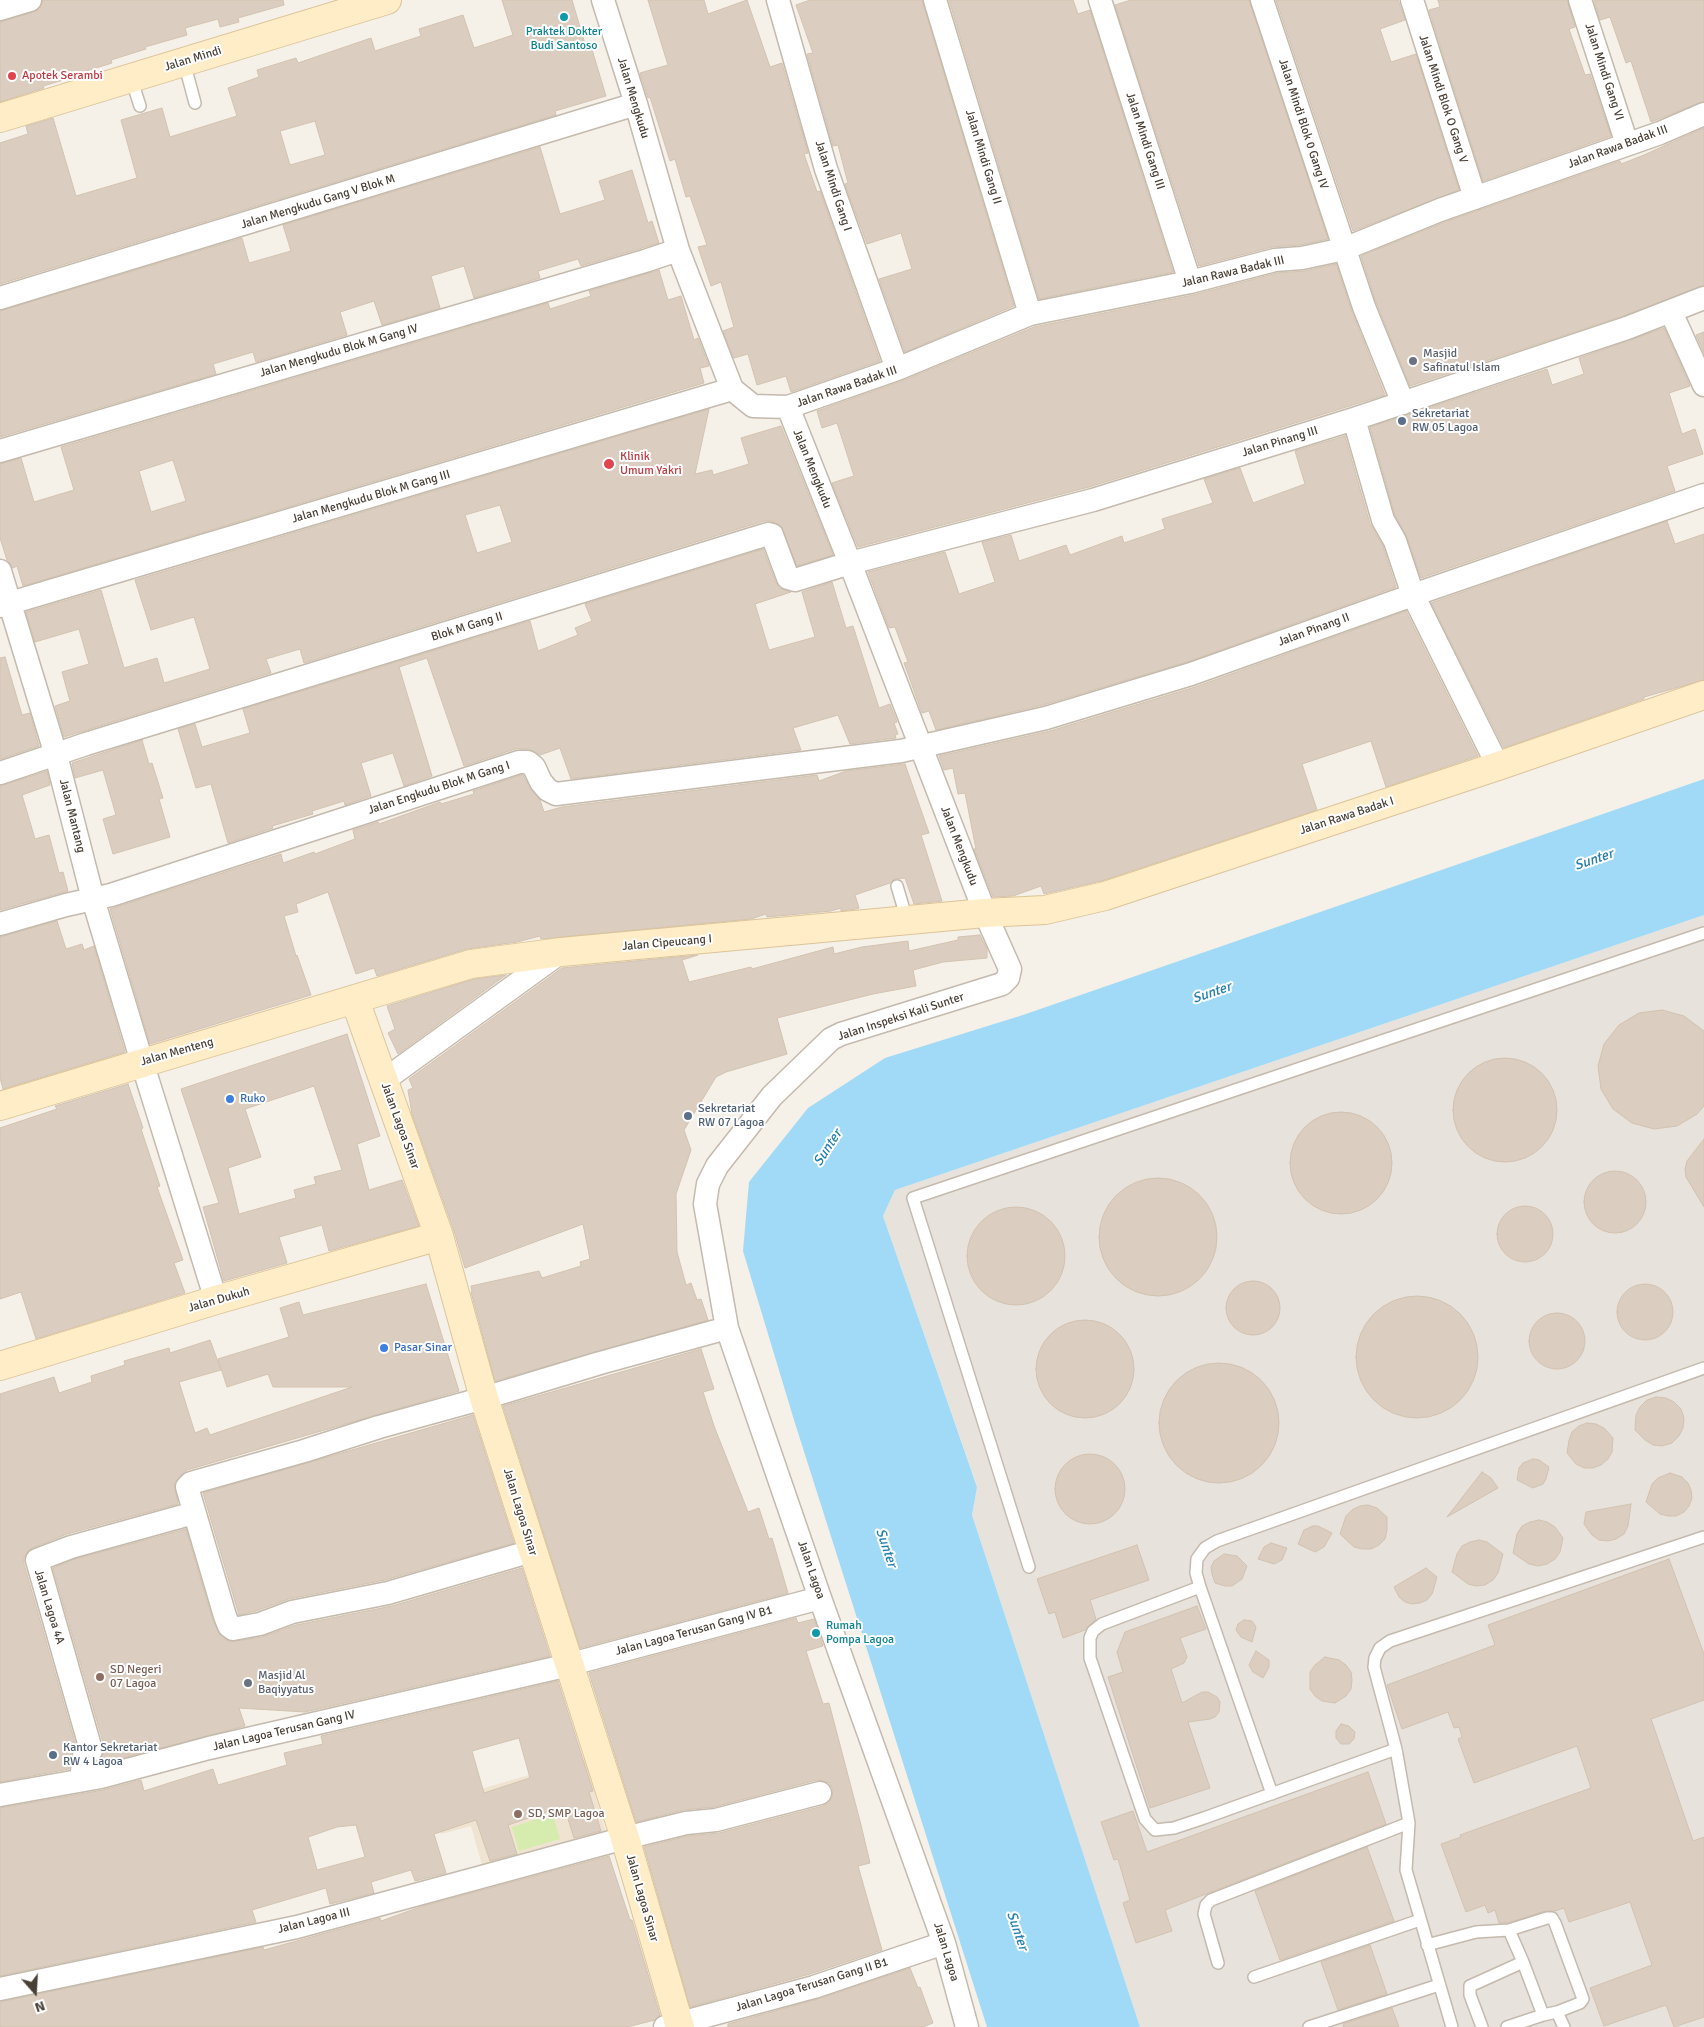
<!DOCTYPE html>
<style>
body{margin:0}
#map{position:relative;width:1704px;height:2027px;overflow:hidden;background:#f5f0e8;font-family:Signika,sans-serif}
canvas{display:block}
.north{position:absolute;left:10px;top:1967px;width:50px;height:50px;-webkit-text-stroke:4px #fff;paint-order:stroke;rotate:161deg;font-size:14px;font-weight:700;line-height:20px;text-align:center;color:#494036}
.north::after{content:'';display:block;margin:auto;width:18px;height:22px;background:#494036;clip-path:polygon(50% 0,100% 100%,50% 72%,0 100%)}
</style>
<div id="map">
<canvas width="1704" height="2027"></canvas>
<div class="north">N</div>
</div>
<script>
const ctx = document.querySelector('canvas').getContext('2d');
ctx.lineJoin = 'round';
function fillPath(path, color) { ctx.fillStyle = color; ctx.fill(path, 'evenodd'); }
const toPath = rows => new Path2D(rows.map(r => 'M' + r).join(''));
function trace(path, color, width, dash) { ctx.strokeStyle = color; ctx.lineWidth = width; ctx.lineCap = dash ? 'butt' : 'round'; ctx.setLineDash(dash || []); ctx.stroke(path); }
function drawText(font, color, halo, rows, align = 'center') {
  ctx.font = font + ' Signika,sans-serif'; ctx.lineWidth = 4; ctx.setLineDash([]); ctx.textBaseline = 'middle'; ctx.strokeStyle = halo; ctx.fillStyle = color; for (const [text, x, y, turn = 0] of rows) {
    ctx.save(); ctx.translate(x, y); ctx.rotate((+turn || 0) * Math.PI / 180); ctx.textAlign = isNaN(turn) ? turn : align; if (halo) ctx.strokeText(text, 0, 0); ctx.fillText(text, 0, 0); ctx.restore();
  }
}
fillPath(toPath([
 [1704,915,1704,2027,1140,2027,972,1515,977,1486,883,1216,895,1190]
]), '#e8e2dd');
fillPath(toPath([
 [585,1759,607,1836,484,1872,471,1826,441,1834,432,1803]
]), '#efe4d1');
fillPath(toPath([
 [553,1814,560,1839,519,1851,512,1827]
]), '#d5ecae');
fillPath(toPath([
 [1704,779,1704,915,895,1190,883,1216,977,1487,972,1515,1140,2027,987,2027,794,1420,743,1251,749,1182,808,1108,885,1058,1023,1015]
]), '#a0daf6');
const building = toPath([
 [43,0,283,0,284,5,238,18,239,22,220,27,218,19,185,28,187,35,145,47,146,49,111,60,112,63,86,71,87,73,43,86,44,88,0,102,0,22,34,12,40,9,43,0],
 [502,0,572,0,585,44,590,43,606,96,555,111,556,115,0,284,0,143,28,134,26,126,53,118,76,196,137,178,121,120,162,108,170,137,237,116,228,88,259,77,257,70,296,58,298,63,371,38,375,51,421,36,419,29,463,15,474,48,513,35,502,0],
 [315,121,325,155,290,165,280,131,315,121],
 [648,0,704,0,708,14,747,0,770,67,782,63,808,153,804,154,817,192,820,191,880,361,791,392,786,376,757,385,748,354,734,358,723,331,734,327,721,282,711,286,698,247,707,245,690,196,686,197,675,159,670,161,650,97,648,98,640,73,668,65,648,0],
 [810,0,922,0,1014,306,905,352,879,279,912,269,901,233,867,244,845,184,848,183,838,145,833,146,807,54,813,53,796,5,810,0],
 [949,0,1073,0,1078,14,1090,10,1173,272,1039,299,949,0],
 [1131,0,1249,0,1328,239,1300,245,1272,247,1199,266,1115,5,1131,0],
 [1276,0,1398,0,1405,20,1380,29,1391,62,1416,54,1459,190,1353,231,1276,0],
 [1438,0,1567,0,1575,27,1569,29,1585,75,1590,74,1611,136,1483,181,1429,10,1440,7,1438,0],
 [1594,0,1704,0,1704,101,1651,122,1631,61,1626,63,1610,17,1600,20,1594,0],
 [1704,128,1704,285,1623,316,1410,386,1376,302,1361,256,1445,222,1620,161,1621,164,1644,155,1704,128],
 [540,147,560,214,605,200,599,181,632,170,648,223,652,221,659,243,581,266,578,259,538,271,540,278,474,298,464,266,431,276,440,308,382,325,374,301,340,312,347,335,256,362,253,352,213,364,216,374,0,437,0,311,242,238,249,263,291,251,283,225,540,147],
 [1336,264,1352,312,1385,395,1089,487,858,547,832,483,854,476,837,423,822,428,817,411,902,381,1034,327,1193,295,1277,273,1305,271,1336,264],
 [659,270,668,300,681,296,694,340,698,338,709,366,700,368,704,383,23,586,17,566,13,568,7,560,0,538,0,464,21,458,34,502,74,490,61,447,548,303,550,309,591,296,589,291,659,270],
 [173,460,186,501,151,512,139,471,173,460],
 [1664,328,1690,386,1669,393,1682,434,1695,429,1703,454,1667,466,1675,491,1421,578,1407,537,1395,515,1370,427,1547,369,1552,385,1584,374,1579,358,1664,328],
 [1704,332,1704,353,1696,335,1704,332],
 [709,409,695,474,712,470,713,475,749,464,741,438,781,426,833,555,797,566,781,526,771,521,764,521,304,663,300,649,266,659,271,673,64,737,55,706,70,701,62,672,89,664,79,629,35,642,26,612,101,590,124,668,157,658,164,683,210,669,194,617,151,630,135,580,709,409],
 [500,505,512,542,477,553,465,515,500,505],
 [1345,436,1370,524,1383,546,1396,587,1187,662,1043,705,936,730,929,711,922,713,904,663,908,662,895,627,889,628,868,572,945,552,959,594,995,582,982,542,1011,535,1019,561,1066,545,1070,555,1122,536,1124,543,1165,529,1162,519,1213,503,1204,479,1240,468,1253,503,1305,484,1295,451,1345,436],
 [1667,521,1675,544,1704,534,1704,680,1644,697,1644,699,1504,748,1431,603,1667,521],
 [763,549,776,583,779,588,791,592,755,604,769,650,815,637,802,592,832,582,846,628,853,626,879,708,890,704,897,722,894,723,898,734,895,735,896,738,850,744,838,715,793,728,801,750,571,779,560,748,540,755,529,749,515,749,464,766,427,658,399,667,432,776,404,786,393,753,361,763,371,796,345,805,344,801,312,811,313,814,272,826,273,828,228,843,211,784,196,788,178,729,195,724,202,747,250,733,243,709,530,621,538,651,578,635,575,628,592,621,585,604,763,549],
 [1406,611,1478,756,1386,787,1371,741,1302,764,1317,810,1101,881,1044,894,1041,886,1013,896,993,897,974,849,976,849,965,793,958,794,953,768,944,770,939,756,1050,731,1195,687,1406,611],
 [5,657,22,715,30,713,39,746,0,759,0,658,5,657],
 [142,740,149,764,152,763,163,798,159,799,170,837,113,854,103,819,116,815,103,770,75,778,72,763,142,740],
 [905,764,929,833,921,835,942,901,914,904,905,878,895,879,890,883,855,895,859,908,856,909,841,911,841,908,831,911,767,917,766,914,751,919,541,939,540,936,517,942,467,949,377,976,374,968,356,974,328,892,296,904,298,912,284,916,296,956,297,955,311,995,150,1044,110,909,281,854,283,863,314,852,315,854,355,839,353,830,378,822,379,824,440,802,441,804,474,794,473,791,521,775,523,775,531,790,540,800,544,812,562,807,817,775,819,781,846,771,905,764],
 [47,771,50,785,22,795,35,839,49,835,59,873,63,872,68,891,0,910,0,786,47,771],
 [57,921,66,949,82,944,84,950,94,946,125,1052,3,1089,0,1078,0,937,57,921],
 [980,935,987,949,987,958,943,962,913,970,916,986,873,994,777,1018,787,1054,726,1072,716,1077,684,1130,691,1150,676,1194,677,1252,686,1285,691,1283,697,1300,701,1299,708,1320,495,1381,471,1292,472,1291,471,1286,539,1271,542,1278,581,1266,580,1262,590,1259,583,1224,465,1268,454,1231,412,1114,408,1090,413,1088,409,1079,562,968,698,955,682,960,689,982,751,967,752,969,833,947,834,954,862,947,908,941,909,951,958,940,958,937,980,935],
 [506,975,398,1054,388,1033,395,1029,387,1006,474,979,506,975],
 [1662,1010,1684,1016,1704,1031,1704,1106,1697,1114,1677,1126,1654,1129,1632,1123,1613,1109,1601,1089,1598,1066,1604,1044,1619,1025,1639,1013,1662,1010],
 [347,1034,380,1136,357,1144,369,1190,402,1180,419,1226,329,1251,322,1225,279,1237,287,1263,224,1281,203,1207,219,1203,181,1089,347,1034],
 [314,1086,342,1170,314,1177,316,1184,294,1190,296,1198,239,1214,228,1168,261,1157,245,1109,314,1086],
 '1453 1110a52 52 0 1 1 104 0a52 52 0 1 1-104 0Z',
 [128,1084,143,1128,141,1129,160,1186,157,1187,183,1260,174,1263,185,1293,36,1339,21,1292,0,1299,0,1128,57,1109,55,1106,128,1084],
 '1290 1163a51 51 0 1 1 102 0a51 51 0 1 1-102 0Z',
 [1704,1139,1704,1207,1686,1177,1685,1169,1687,1161,1704,1139],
 '1584 1202a31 31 0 1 1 62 0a31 31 0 1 1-62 0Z',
 '1099 1237a59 59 0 1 1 118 0a59 59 0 1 1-118 0Z',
 '1497 1234a28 28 0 1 1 56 0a28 28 0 1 1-56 0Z',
 '967 1256a49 49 0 1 1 98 0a49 49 0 1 1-98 0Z',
 '1226 1308a27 27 0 1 1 54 0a27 27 0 1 1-54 0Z',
 '1617 1312a28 28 0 1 1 56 0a28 28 0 1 1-56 0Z',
 [426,1284,459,1391,187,1470,182,1474,174,1483,178,1504,67,1534,32,1548,27,1552,24,1558,24,1564,76,1746,71,1754,69,1769,0,1782,0,1394,54,1377,59,1393,92,1382,91,1376,125,1365,124,1361,169,1348,170,1353,210,1340,221,1370,179,1382,195,1433,207,1428,210,1435,352,1387,273,1387,268,1374,227,1387,218,1359,289,1337,280,1308,299,1302,303,1315,426,1284],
 '1356 1357a61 61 0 1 1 122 0a61 61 0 1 1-122 0Z',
 '1529 1341a28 28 0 1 1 56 0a28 28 0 1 1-56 0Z',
 '1036 1369a49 49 0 1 1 98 0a49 49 0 1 1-98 0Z',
 [701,1349,714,1389,703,1392,714,1426,748,1512,759,1508,769,1539,772,1538,788,1593,580,1648,503,1406,701,1349],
 '1159 1423a60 60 0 1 1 120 0a60 60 0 1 1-120 0Z',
 [1656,1397,1666,1398,1674,1402,1681,1409,1684,1418,1683,1428,1679,1436,1672,1443,1662,1446,1653,1445,1645,1440,1635,1430,1636,1415,1640,1407,1647,1400,1656,1397],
 [473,1415,514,1543,385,1580,289,1599,256,1611,239,1615,203,1493,473,1415],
 [1587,1423,1596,1424,1604,1428,1613,1438,1612,1452,1608,1459,1601,1465,1593,1468,1584,1468,1576,1464,1567,1453,1569,1440,1572,1432,1579,1426,1587,1423],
 '1055 1489a35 35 0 1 1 70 0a35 35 0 1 1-70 0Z',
 [1533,1459,1539,1460,1549,1467,1546,1479,1543,1484,1533,1488,1517,1480,1519,1468,1523,1463,1533,1459],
 [1482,1472,1491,1478,1498,1488,1447,1517,1482,1472],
 [1670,1473,1682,1477,1688,1483,1691,1490,1692,1498,1689,1506,1684,1512,1676,1516,1668,1516,1660,1514,1646,1502,1652,1484,1658,1478,1670,1473],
 [1631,1504,1628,1526,1624,1534,1616,1539,1608,1541,1599,1540,1592,1535,1584,1524,1586,1512,1631,1504],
 [1368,1505,1377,1508,1387,1517,1387,1530,1385,1539,1379,1545,1371,1549,1362,1549,1354,1547,1340,1534,1346,1516,1352,1510,1360,1506,1368,1505],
 [1539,1520,1547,1522,1555,1527,1563,1538,1560,1552,1555,1559,1547,1564,1538,1566,1529,1564,1513,1553,1517,1534,1522,1526,1530,1522,1539,1520],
 [1313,1526,1318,1526,1332,1533,1324,1547,1315,1552,1298,1544,1304,1530,1313,1526],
 [186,1529,213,1621,221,1636,230,1642,262,1637,296,1625,392,1606,522,1568,550,1656,305,1712,239,1708,245,1726,96,1765,103,1754,104,1746,53,1568,75,1559,186,1529],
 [1479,1540,1487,1542,1503,1554,1498,1573,1493,1580,1485,1585,1476,1586,1468,1584,1452,1572,1457,1554,1462,1546,1470,1542,1479,1540],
 [1271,1543,1287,1548,1282,1560,1274,1564,1258,1559,1264,1547,1271,1543],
 [1137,1545,1149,1580,1090,1600,1096,1619,1085,1630,1063,1638,1055,1612,1049,1614,1037,1579,1137,1545],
 [1224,1554,1237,1556,1247,1566,1242,1579,1232,1586,1225,1586,1215,1583,1212,1574,1211,1567,1214,1561,1224,1554],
 [1669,1559,1704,1654,1704,1700,1651,1719,1693,1841,1704,1837,1704,2017,1674,2027,1666,2005,1604,2026,1590,1988,1652,1965,1630,1902,1569,1922,1564,1908,1555,1911,1545,1911,1508,1923,1499,1923,1495,1910,1488,1913,1485,1905,1466,1912,1441,1844,1461,1837,1460,1835,1591,1788,1577,1746,1474,1783,1458,1739,1462,1737,1459,1727,1454,1728,1448,1712,1402,1729,1387,1685,1495,1645,1488,1625,1669,1559],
 [1426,1568,1437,1577,1432,1594,1427,1600,1420,1603,1412,1604,1405,1602,1399,1597,1394,1587,1426,1568],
 [1197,1606,1206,1629,1180,1638,1187,1657,1184,1663,1171,1669,1182,1703,1202,1692,1208,1692,1217,1697,1220,1702,1219,1712,1215,1717,1210,1719,1188,1722,1210,1788,1150,1808,1108,1677,1123,1672,1117,1652,1125,1632,1197,1606],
 [796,1618,798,1623,814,1619,823,1646,806,1651,823,1704,829,1703,861,1825,870,1863,858,1866,882,1950,810,1974,690,2007,644,1847,688,1836,719,1833,823,1806,829,1803,832,1797,833,1789,829,1783,824,1781,817,1780,714,1807,683,1810,636,1822,589,1673,796,1618],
 [1244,1620,1252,1621,1256,1627,1252,1642,1241,1637,1236,1630,1238,1624,1244,1620],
 [1256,1651,1269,1660,1269,1667,1263,1678,1253,1672,1249,1665,1256,1651],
 [1325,1657,1339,1660,1346,1665,1351,1672,1352,1680,1351,1689,1346,1696,1335,1703,1322,1701,1315,1696,1310,1689,1310,1672,1315,1665,1325,1657],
 [558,1681,593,1791,589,1792,601,1831,574,1838,564,1806,508,1825,517,1854,490,1861,476,1820,434,1834,446,1873,415,1881,411,1870,371,1882,374,1893,330,1904,326,1888,252,1910,256,1922,0,1976,0,1808,103,1790,141,1780,144,1791,213,1769,218,1785,287,1765,284,1753,323,1744,321,1736,558,1681],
 [519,1738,530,1778,484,1793,472,1751,519,1738],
 [356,1825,365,1857,317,1870,308,1837,337,1827,356,1825],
 [1341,1724,1349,1726,1355,1732,1354,1739,1349,1744,1341,1744,1336,1738,1336,1731,1341,1724],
 [1368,1772,1386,1824,1165,1910,1172,1931,1136,1943,1123,1903,1130,1900,1118,1859,1114,1860,1101,1822,1133,1811,1147,1852,1368,1772],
 [1367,1847,1394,1921,1280,1960,1255,1891,1367,1847],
 [609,1856,630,1920,632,1920,660,2015,655,2020,627,2027,0,2027,0,2002,263,1947,264,1950,380,1918,381,1921,423,1906,609,1856],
 [1370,1945,1387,1994,1338,2010,1321,1962,1370,1945],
 [910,1968,918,1988,920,1987,933,2023,923,2027,728,2027,728,2024,818,1999,910,1968],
 [1392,2008,1399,2027,1344,2027,1343,2024,1392,2008]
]);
fillPath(building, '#dbcec0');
trace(building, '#d3c2af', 1);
const lane = toPath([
 [184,62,195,103],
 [131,78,140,106],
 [897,886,907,920],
 [1029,1567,913,1198,1704,933],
 [1200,1587,1102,1624,1093,1631,1090,1638,1090,1658,1145,1819,1155,1830,1174,1828,1204,1818,1396,1749],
 [1272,1794,1200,1587,1196,1573,1197,1559,1205,1548,1217,1541,1704,1368],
 [1509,1930,1547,1918,1552,1918,1555,1923,1583,1999,1580,2003,1557,2012],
 [1427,1945,1476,1932,1509,1930,1523,1962,1543,2015,1557,2012,1564,2027],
 [1218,1963,1204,1914,1206,1905,1211,1900,1409,1823],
 [1254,1977,1420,1920],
 [1309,2027,1439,1985],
 [1452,2027,1406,1870,1409,1823,1396,1749,1374,1667,1375,1658,1380,1648,1390,1641,1704,1537],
 [1482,2027,1470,1995,1470,1986,1523,1962],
 [1507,2027,1543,2015]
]);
const street = toPath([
 [603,0,636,104,678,250,732,389,753,406,788,407,850,563,985,913,1010,969,1008,978,1002,984,841,1034,831,1039,772,1096,717,1166,708,1184,705,1204,727,1328,820,1598,944,1943,967,2027],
 [778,0,826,169,897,369],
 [935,0,1030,314],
 [1100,0,1190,282],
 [1262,0,1364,307,1403,403],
 [1412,0,1475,198],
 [1580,0,1627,144],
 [0,9,30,0],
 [0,298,636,104],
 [1671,312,1704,385],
 [788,407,897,369,1030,314,1190,282,1275,260,1302,258,1344,249,1440,210,1660,133,1704,114],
 [1354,419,1383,520,1395,541,1413,595,1498,766],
 [0,451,645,261,678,250],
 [0,571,56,755,93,899,142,1062,216,1300],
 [0,606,732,389],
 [0,773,86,744,768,534,772,535,788,578,795,580,850,563,1093,500,1354,419,1627,328,1704,298],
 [0,924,66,905,111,895,519,762,528,762,534,767,541,782,548,790,556,794,901,751,1046,718,1191,674,1413,595,1704,495],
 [383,1081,561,952],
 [532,1551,388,1593,292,1612,260,1624,233,1629,229,1626,225,1616,187,1487,191,1483,304,1451,379,1427,484,1398,600,1363,727,1328],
 [81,1779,84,1756,91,1750,37,1560,71,1547,194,1513],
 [0,1795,101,1777,209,1748,556,1668,820,1598],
 [0,1989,297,1927,625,1838,686,1823,716,1820,820,1793],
 [665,2027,814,1987,944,1943]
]);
const secondary = toPath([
 [0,118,387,0],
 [355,1000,439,1236,484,1398,625,1838,680,2027],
 [0,1106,471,964,561,952,985,913,1045,910,1105,896,1498,766,1704,695],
 [0,1366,216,1300,439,1236]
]);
trace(lane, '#c4baad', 14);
trace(street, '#c4baad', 25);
trace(secondary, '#dcc497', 30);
trace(lane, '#fff', 11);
trace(street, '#fff', 22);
trace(secondary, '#ffedc8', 28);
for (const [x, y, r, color] of [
 [564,17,5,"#0f9aa8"],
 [12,76,5,"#e0444e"],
 [1413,361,5,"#6b7280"],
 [1402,421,5,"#5c6f8a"],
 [609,464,6,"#e0444e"],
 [230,1099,5,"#3f7fe0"],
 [688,1116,5,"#5c6f8a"],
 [384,1348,5,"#3f7fe0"],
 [816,1633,5,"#0f9aa8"],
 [100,1677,5,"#8d6e63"],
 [248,1683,5,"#6b7280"],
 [53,1755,5,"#5c6f8a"],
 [518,1814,5,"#8d6e63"]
]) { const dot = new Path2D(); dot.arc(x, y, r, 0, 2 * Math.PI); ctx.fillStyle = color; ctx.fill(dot); trace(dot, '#fff', 2); }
drawText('12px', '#0d838f', '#fff', [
 ["Praktek Dokter",564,32],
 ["Budi Santoso",564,46],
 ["Rumah",826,1626,"left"],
 ["Pompa Lagoa",826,1640,"left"]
]);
drawText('12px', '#494036', '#fff', [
 ["Jalan Mindi",193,59,-17],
 ["Jalan Mindi Gang VI",1604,72,72],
 ["Jalan Mengkudu",633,98,73],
 ["Jalan Mindi Blok O Gang V",1443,99,72],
 ["Jalan Mindi Blok 0 Gang IV",1303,124,72],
 ["Jalan Mindi Gang III",1145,141,72],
 ["Jalan Rawa Badak III",1618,147,-20],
 ["Jalan Mindi Gang II",983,157,73],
 ["Jalan Mindi Gang I",833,186,72],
 ["Jalan Mengkudu Gang V Blok M",318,202,-17],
 ["Jalan Rawa Badak III",1233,272,-13],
 ["Jalan Mengkudu Blok M Gang IV",339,351,-16],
 ["Jalan Rawa Badak III",847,387,-19],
 ["Jalan Pinang III",1280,442,-17],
 ["Jalan Mengkudu",812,469,68],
 ["Jalan Mengkudu Blok M Gang III",371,497,-16],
 ["Blok M Gang II",467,627,-17],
 ["Jalan Pinang II",1314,630,-20],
 ["Jalan Engkudu Blok M Gang I",439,788,-18],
 ["Jalan Mantang",72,816,76],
 ["Jalan Rawa Badak I",1347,816,-18],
 ["Jalan Mengkudu",959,846,69],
 ["Jalan Cipeucang I",667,943,-5],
 ["Jalan Inspeksi Kali Sunter",901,1017,-18],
 ["Jalan Menteng",177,1052,-16],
 ["Jalan Lagoa Sinar",400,1126,70],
 ["Jalan Dukuh",219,1300,-16],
 ["Jalan Lagoa Sinar",520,1512,73],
 ["Jalan Lagoa",811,1570,71],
 ["Jalan Lagoa 4A",49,1607,73],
 ["Jalan Lagoa Terusan Gang IV B1",694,1631,-15],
 ["Jalan Lagoa Terusan Gang IV",284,1731,-13],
 ["Jalan Lagoa Sinar",642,1898,74],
 ["Jalan Lagoa III",314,1921,-14],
 ["Jalan Lagoa",946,1952,73],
 ["Jalan Lagoa Terusan Gang II B1",812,1985,-17]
]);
drawText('12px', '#be3a42', '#fff', [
 ["Apotek Serambi",22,76],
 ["Klinik",620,457],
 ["Umum Yakri",620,471]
], 'left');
drawText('12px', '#5b616d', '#fff', [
 ["Masjid",1423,354],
 ["Safinatul Islam",1423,368],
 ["Masjid Al",258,1676],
 ["Baqiyyatus",258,1690]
], 'left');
drawText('12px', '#4e5e75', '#fff', [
 ["Sekretariat",1412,414],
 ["RW 05 Lagoa",1412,428],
 ["Sekretariat",698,1109],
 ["RW 07 Lagoa",698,1123],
 ["Kantor Sekretariat",63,1748],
 ["RW 4 Lagoa",63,1762]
], 'left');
drawText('12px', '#366cbe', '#fff', [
 ["Ruko",240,1099],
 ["Pasar Sinar",394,1348]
], 'left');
drawText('12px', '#785e54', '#fff', [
 ["SD Negeri",110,1670],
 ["07 Lagoa",110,1684],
 ["SD, SMP Lagoa",528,1814]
], 'left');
drawText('italic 14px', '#247ead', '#fff', [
 ["Sunter",1594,860,-19],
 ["Sunter",1212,993,-19],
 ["Sunter",828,1148,-57],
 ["Sunter",886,1548,71],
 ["Sunter",1017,1931,71]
]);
</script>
